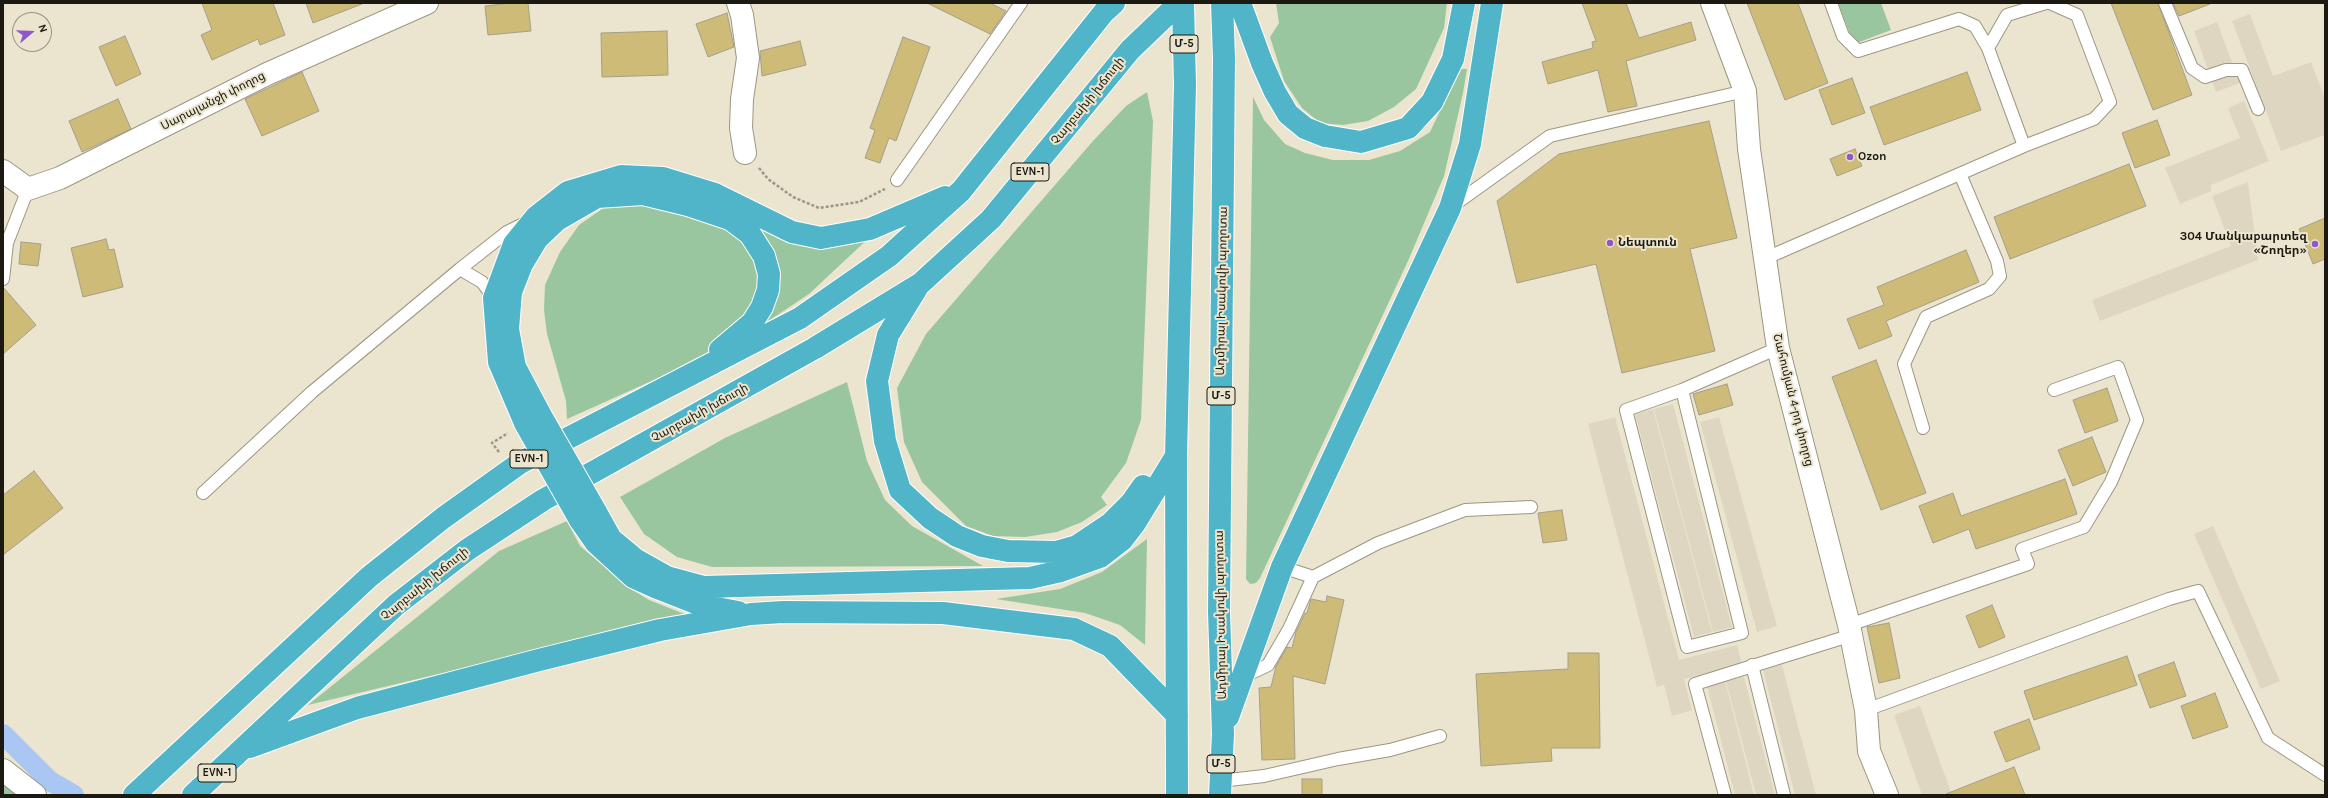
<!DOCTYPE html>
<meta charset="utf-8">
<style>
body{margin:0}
#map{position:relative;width:2328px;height:798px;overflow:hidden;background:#ebe5cf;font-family:Karla,sans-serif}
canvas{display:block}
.frame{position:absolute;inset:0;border:4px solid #1b1911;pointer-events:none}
.north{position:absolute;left:12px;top:12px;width:40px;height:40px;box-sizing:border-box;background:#ebe5cf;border:1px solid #989383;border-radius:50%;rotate:71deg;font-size:11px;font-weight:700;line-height:16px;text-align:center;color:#1b1911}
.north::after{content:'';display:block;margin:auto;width:14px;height:18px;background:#8e57ce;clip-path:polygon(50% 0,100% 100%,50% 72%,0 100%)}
</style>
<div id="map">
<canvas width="2328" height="798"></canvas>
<div class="frame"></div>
<div class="north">N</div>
</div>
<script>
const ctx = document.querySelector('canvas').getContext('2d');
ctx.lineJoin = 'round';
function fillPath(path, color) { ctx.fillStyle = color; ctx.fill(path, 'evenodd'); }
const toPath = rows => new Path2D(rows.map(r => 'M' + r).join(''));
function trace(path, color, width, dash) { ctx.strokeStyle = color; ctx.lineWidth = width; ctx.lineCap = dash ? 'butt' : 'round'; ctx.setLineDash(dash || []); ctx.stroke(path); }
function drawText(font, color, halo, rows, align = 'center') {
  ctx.font = font + ' Karla,"Noto Sans Armenian",sans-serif'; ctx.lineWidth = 4; ctx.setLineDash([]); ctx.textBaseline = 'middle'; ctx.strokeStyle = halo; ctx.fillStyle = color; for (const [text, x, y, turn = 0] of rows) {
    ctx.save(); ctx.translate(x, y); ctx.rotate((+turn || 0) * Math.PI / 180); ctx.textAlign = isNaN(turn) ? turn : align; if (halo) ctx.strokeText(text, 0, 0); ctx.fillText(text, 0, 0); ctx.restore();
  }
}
fillPath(toPath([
 [2250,14,2273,76,2311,62,2325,98,2325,135,2281,151,2232,21],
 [2217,22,2240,83,2216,92,2194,31],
 [2244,101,2269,161,2211,185,2211,191,2180,204,2165,168,2240,138,2228,108],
 [2248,182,2258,260,2100,321,2092,300,2231,246,2212,196],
 [1673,404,1732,627,1713,632,1654,409],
 [1653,409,1712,632,1694,637,1635,414],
 [1615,417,1679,660,1737,645,1742,664,1684,679,1692,710,1672,716,1664,685,1657,687,1588,424],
 [1719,417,1777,626,1757,632,1700,422],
 [2213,526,2280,681,2261,689,2194,534],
 [1782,665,1816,795,1795,795,1763,670],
 [1744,677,1775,795,1756,795,1726,681],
 [1725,681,1754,795,1735,795,1707,686],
 [1920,706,1952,795,1922,795,1894,715]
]), '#dfd6c1');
fillPath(toPath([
 [1276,3,1447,3,1444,28,1416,89,1394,107,1368,121,1343,125,1320,123,1302,108,1284,81,1270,37,1279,23],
 [1838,3,1881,3,1891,30,1854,44],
 [1460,69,1467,69,1463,93,1444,176,1408,261,1260,578,1256,583,1250,584,1246,579,1253,97,1264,120,1285,144,1305,153,1333,160,1369,160,1400,151,1430,132],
 [1147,92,1153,121,1141,420,1126,463,1101,497,1107,505,1082,522,1057,532,1025,537,993,536,966,526,922,482,904,442,897,388,926,334,1093,141,1126,106],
 [638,201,724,222,747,244,760,265,760,287,744,321,714,353,567,419,566,401,547,334,544,310,545,285,560,252,579,225,605,207],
 [740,215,871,236,809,294,743,338,778,287,777,261],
 [847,382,867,461,885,500,912,526,983,566,712,567,677,557,644,534,620,497,725,438],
 [567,521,580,546,631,589,649,600,687,615,308,705,499,551],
 [1147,539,1145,645,1120,625,1085,613,996,599,1060,589,1102,572],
 [3,784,17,795,3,795]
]), '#9ac69f');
trace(toPath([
 [3,734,50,781,74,795]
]), '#aac7f4', 20);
const building = toPath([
 [202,3,273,3,285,35,260,45,258,39,212,60,201,35,212,30,202,3],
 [306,3,362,3,362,4,313,23,306,3],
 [511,3,528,3,531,31,488,35,485,6,511,3],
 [927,3,990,3,1006,11,990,34,927,3],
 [1582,3,1626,3,1639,38,1691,22,1696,40,1626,61,1637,106,1608,112,1598,70,1548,84,1542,62,1593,48,1592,42,1596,41,1582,3],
 [1747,3,1798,3,1828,83,1785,100,1747,3],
 [2111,3,2158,3,2192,95,2153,110,2111,3],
 [2173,3,2210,3,2210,4,2179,16,2173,3],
 [727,13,734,47,708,57,696,24,727,13],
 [667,31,668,75,602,77,601,33,667,31],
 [125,36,141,74,116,86,99,47,125,36],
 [903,37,930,47,896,141,889,138,880,163,865,158,875,130,870,128,903,37],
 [800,41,806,65,762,76,760,51,800,41],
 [302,72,319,111,262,136,245,99,302,72],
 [1967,72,1981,110,1884,145,1870,107,1967,72],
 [1852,78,1865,113,1832,125,1819,90,1852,78],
 [118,99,131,129,82,152,69,121,118,99],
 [2157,120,2170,155,2135,168,2122,133,2157,120],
 [1709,121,1737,238,1690,249,1715,351,1622,373,1596,264,1517,283,1497,201,1559,154,1709,121],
 [1855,149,1862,166,1837,176,1830,159,1855,149],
 [2129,164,2146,206,2010,259,1994,217,2129,164],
 [2325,218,2325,259,2313,264,2299,229,2325,218],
 [106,239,109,250,114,249,123,287,83,297,71,248,106,239],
 [21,242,41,244,38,266,19,264,21,242],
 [1966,250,1979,282,1886,321,1892,336,1859,349,1847,319,1884,305,1877,287,1966,250],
 [3,287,36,325,3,354,3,287],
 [1876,360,1926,493,1881,510,1832,377,1876,360],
 [1727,384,1733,405,1699,415,1693,394,1727,384],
 [2107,388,2118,421,2085,433,2073,400,2107,388],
 [2092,437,2106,472,2073,486,2058,450,2092,437],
 [34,471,63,508,3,555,3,495,34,471],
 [2065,479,2077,514,1976,549,1969,529,1933,543,1919,506,1953,493,1961,516,2065,479],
 [1562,510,1567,540,1543,543,1538,513,1562,510],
 [1327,596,1344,600,1325,684,1293,676,1295,759,1262,760,1259,688,1271,687,1276,666,1287,647,1292,648,1296,632,1305,613,1307,613,1311,599,1326,602,1327,596],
 [1992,605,2005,637,1979,648,1966,616,1992,605],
 [1889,623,1900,678,1879,683,1867,627,1889,623],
 [1568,653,1599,653,1600,748,1551,748,1552,761,1481,766,1476,674,1568,669,1568,653],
 [2127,656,2137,685,2034,720,2024,691,2127,656],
 [2174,662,2186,696,2150,708,2138,675,2174,662],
 [2215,693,2228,727,2193,739,2181,706,2215,693],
 [2029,719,2040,749,2006,762,1994,732,2029,719],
 [2014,767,2025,795,1946,795,1946,794,2014,767],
 [1302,779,1322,779,1322,795,1302,795,1302,779]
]);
fillPath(building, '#cdbb77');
trace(building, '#a49f8a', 1);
const lane = toPath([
 [1831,3,1843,36,1858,51,1959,19,1975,26,1988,48,2024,146],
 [2165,3,2192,68,2205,77,2226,70,2242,70,2258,109],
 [1988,48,2007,15,2046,3],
 [897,180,1021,3],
 [1451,207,1550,136,1745,91],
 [1766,258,2024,146,2094,119,2110,102,2077,15,2050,3],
 [460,269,482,282,494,298],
 [3,279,7,243,28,189],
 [1682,390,1742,633,1687,647,1626,410,1682,390,1778,348],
 [1923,428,1904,364,1926,317,1989,289,2000,276,1997,261,1960,174],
 [203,493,312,392,460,269,507,232,525,223],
 [1282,567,1313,577,1378,543,1465,510,1531,507],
 [1849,625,2028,564,2022,549,2084,527,2111,482,2137,420,2118,367,2054,390],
 [1752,665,1784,795],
 [1243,677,1268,665,1289,629,1313,577],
 [1866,710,2169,599,2198,591,2268,738,2325,775],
 [1220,781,1264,776,1338,759,1390,750,1440,736],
 [1725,795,1695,684,1852,635]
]);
const street = toPath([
 [738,3,742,15,748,58,742,99,741,128,745,153],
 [1712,3,1745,91,1749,149,1778,348,1849,625,1866,710,1869,751,1887,795],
 [3,171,28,189,60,178,267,74,427,3],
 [3,770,35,795]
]);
const highway = toPath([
 [1240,3,1262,63,1275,92,1288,114,1305,128,1325,136,1361,142,1408,128,1432,102,1453,59,1464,3],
 [917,288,888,335,877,381,885,441,900,490,930,518,957,536,982,546,1008,551,1056,552,1077,546,1110,524,1131,503,1143,486],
 [541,416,515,367,508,329,511,292,522,264,537,239,557,220,597,197,643,194,688,205,730,219,750,234,764,256,769,274,768,290,762,307,752,323,720,350],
 [525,423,499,362,494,298,514,244,536,217,568,192,621,176,663,178,715,194,792,232,821,238,870,229,945,197],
 [596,512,611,539,635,559,667,577,704,587,1030,578,1061,571,1100,557,1122,540,1135,523,1176,456],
 [580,520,596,543,633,577,655,587,701,605,738,612],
 [1228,717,1282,567,1450,208,1470,144,1492,3],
 [250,747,357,708,539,660,660,630,751,614,783,612,943,613,1074,629,1110,646,1177,715],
 [134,795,369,577,443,518,520,463,800,318,889,256,961,191,1104,12,1114,3],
 [193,795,396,605,467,550,543,500,815,348,920,284,991,219,1130,50,1179,3],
 [1177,795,1176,456,1185,85,1183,3],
 [1220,795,1223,734,1219,612,1224,58,1222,3]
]);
trace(lane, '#9c9782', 14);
trace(street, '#9c9782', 24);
trace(highway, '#fff', 24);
trace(toPath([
 [759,168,768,179,793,197,819,208,859,202,885,189],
 [499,452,492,443,508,433]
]), '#9b9686', 2.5, [3, 2]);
trace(lane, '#fff', 12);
trace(street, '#fff', 22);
trace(highway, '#51b5c9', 22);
const highwayBridge = toPath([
 [541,416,596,512],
 [525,423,580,520]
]);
trace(highwayBridge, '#fff', 24, []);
trace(highwayBridge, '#51b5c9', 22);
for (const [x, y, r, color] of [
 [1850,157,4,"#8e57ce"],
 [1610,243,4,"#8e57ce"],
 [2315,244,4,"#8e57ce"]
]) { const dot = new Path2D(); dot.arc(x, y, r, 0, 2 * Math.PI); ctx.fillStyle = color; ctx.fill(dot); trace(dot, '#ebe5cf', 1.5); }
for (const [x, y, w] of [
 [1184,44,28],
 [1030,172,38],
 [1221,396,28],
 [529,459,38],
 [1221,764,28],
 [217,773,38]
]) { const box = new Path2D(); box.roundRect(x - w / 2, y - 9, w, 18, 3); ctx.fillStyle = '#ebe5cf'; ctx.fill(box); trace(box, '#1b1911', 1); }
drawText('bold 11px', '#1b1911', null, [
 ["Մ-5",1184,44],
 ["EVN-1",1030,172],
 ["Մ-5",1221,396],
 ["EVN-1",529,459],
 ["Մ-5",1221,764],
 ["EVN-1",217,773]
]);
drawText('12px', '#1b1911', '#ebe5cf', [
 ["Սարալանջի փողոց",213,101,-27],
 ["Չարբախի խճուղի",1088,101,-51],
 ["Ադմիրալ Իսակովի պողոտա",1222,291,-89],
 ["Շահումյան 4-րդ փողոց",1793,400,76],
 ["Չարբախի խճուղի",700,413,-29],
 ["Չարբախի խճուղի",425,584,-39],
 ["Ադմիրալ Իսակովի պողոտա",1221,615,-91]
]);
drawText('bold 12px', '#1b1911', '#ebe5cf', [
 ["Ozon",1858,157],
 ["304 Մանկաpարտեզ",2307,237,"right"],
 ["«Շողեր»",2307,251,"right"],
 ["Նեպտուն",1618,243]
], 'left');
</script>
